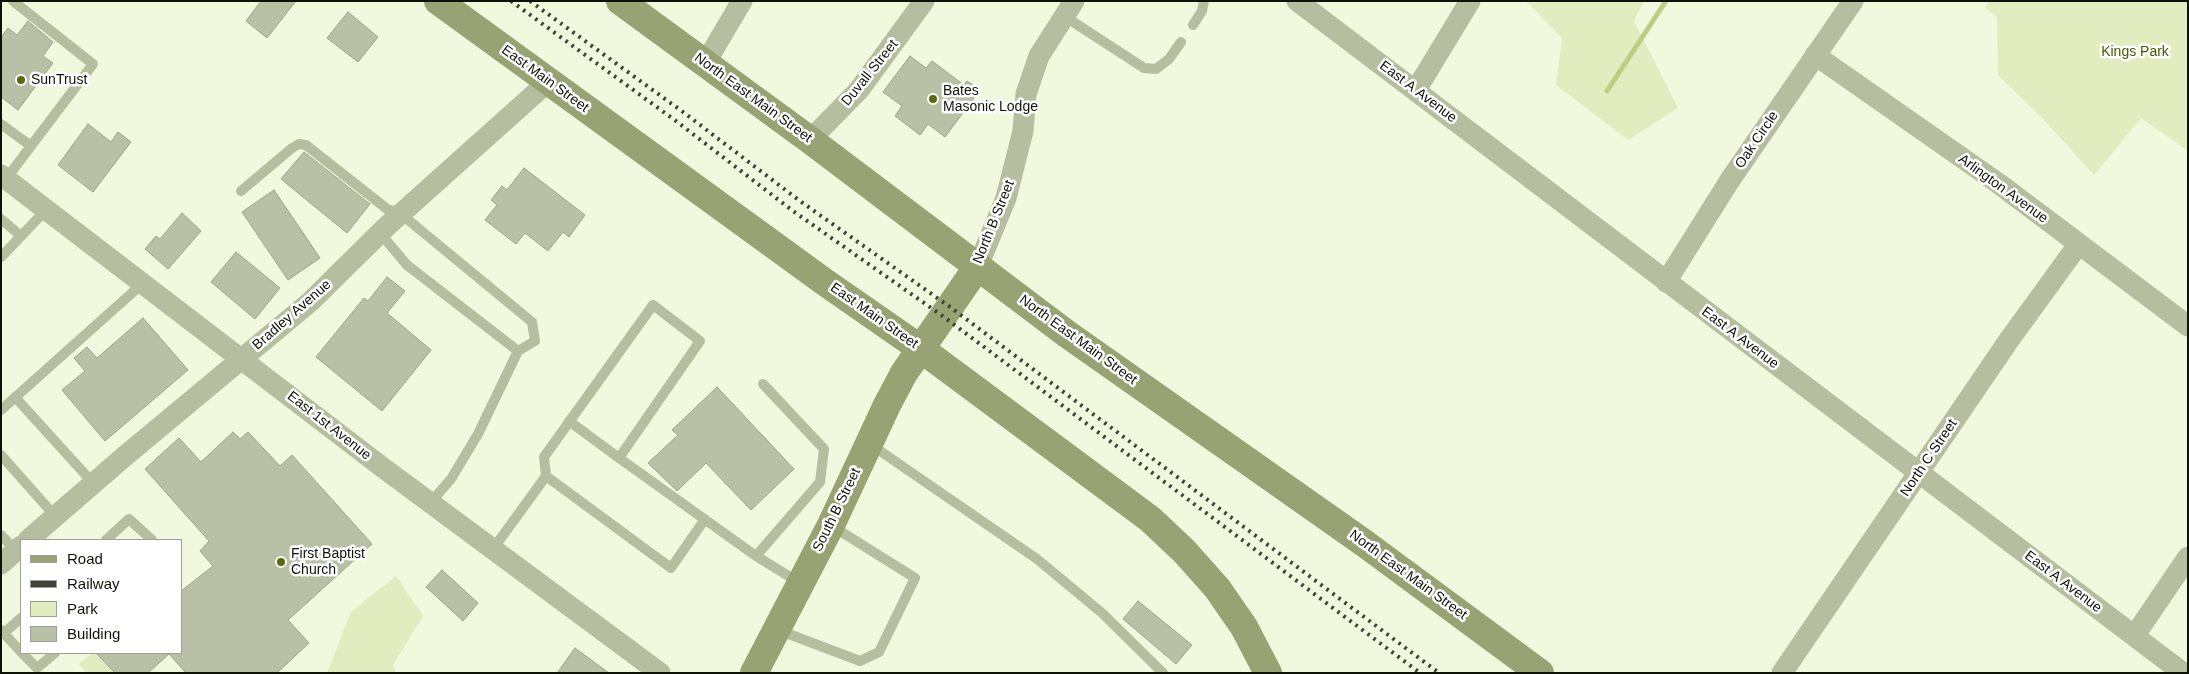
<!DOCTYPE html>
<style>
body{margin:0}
#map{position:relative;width:2189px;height:674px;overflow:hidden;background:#f0f8dd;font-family:Arial,sans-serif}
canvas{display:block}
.frame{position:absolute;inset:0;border:2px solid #0f1209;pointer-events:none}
.legend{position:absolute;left:20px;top:539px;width:162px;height:115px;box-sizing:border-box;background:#fff;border:1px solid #9fa09d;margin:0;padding:6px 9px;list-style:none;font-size:15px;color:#0f1209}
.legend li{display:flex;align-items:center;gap:10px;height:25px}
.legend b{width:25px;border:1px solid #9fa09d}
</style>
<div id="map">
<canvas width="2189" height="674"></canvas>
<div class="frame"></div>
<ul class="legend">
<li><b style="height:6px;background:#97a373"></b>Road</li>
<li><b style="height:6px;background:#3e4235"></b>Railway</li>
<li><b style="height:14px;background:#e1edbf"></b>Park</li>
<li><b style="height:14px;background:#b8c0a5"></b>Building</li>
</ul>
</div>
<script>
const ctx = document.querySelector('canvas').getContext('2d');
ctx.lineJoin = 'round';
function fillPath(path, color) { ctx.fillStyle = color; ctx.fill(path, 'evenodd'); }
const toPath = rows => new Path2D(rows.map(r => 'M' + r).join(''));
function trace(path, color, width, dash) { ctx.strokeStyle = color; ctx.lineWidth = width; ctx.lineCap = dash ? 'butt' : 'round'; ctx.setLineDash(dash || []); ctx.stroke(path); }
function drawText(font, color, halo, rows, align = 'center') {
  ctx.font = font + ' Arial,sans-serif'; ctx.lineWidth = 5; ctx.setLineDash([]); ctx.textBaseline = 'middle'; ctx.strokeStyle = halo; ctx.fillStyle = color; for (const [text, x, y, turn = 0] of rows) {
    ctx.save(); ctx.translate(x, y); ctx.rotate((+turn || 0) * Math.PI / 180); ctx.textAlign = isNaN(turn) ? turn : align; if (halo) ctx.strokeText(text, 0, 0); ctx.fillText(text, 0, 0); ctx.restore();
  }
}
fillPath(toPath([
 [1526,1,1644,1,1634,21,1678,108,1628,140,1556,85,1562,38],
 [1989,1,2188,1,2188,151,2141,118,2094,175,2044,120,1998,75,1997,17,1985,8],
 [396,576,423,616,393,665,396,673,327,673,351,612],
 [92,653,96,653,113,671,111,673,87,673,79,664]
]), '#e1edbf');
trace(toPath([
 [1607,91,1666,1]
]), '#bbce83', 5);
const building = toPath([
 [261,1,296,1,267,38,246,21,261,1],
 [348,12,378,37,358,62,327,38,348,12],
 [28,21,53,42,43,56,53,63,18,110,1,97,1,37,8,28,17,35,28,21],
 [910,56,926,68,932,61,964,85,967,81,980,90,945,137,928,124,920,135,895,116,902,106,883,92,910,56],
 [88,124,111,142,118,132,131,142,93,192,58,165,88,124],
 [304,152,370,204,347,233,281,179,304,152],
 [524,168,585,215,569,237,563,232,548,251,525,233,516,244,485,220,497,205,491,200,502,186,507,190,524,168],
 [274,190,320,258,288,280,242,212,274,190],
 [182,213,201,231,168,269,145,249,156,236,160,239,182,213],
 [236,252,280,288,255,319,211,282,236,252],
 [387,277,405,291,387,313,431,350,382,411,316,357,364,298,368,301,387,277],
 [143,318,188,370,105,441,62,390,85,371,74,358,87,347,97,358,143,318],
 [717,387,794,469,751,510,706,463,677,491,648,463,678,435,672,430,717,387],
 [233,432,240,439,248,432,280,466,292,455,372,544,288,620,309,643,277,673,186,673,169,654,148,673,115,673,96,653,181,653,181,591,213,566,200,551,209,541,145,469,179,438,201,462,233,432],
 [442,570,478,603,463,621,426,587,442,570],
 [1138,601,1192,645,1176,664,1123,619,1138,601],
 [575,648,609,673,557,673,575,648]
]);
fillPath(building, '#b8c0a5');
trace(building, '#9da48a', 1);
trace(toPath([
 [1064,16,1144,68,1156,69,1169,59,1181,42],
 [1193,25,1202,11,1204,1],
 [1,124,31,146],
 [6,179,93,64,13,1],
 [241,191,292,148,299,144,306,145,387,209,401,214,532,322,535,341,518,351,407,265,380,233],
 [1,219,21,236],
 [1,257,46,210],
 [15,397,93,483],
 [1,410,142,284],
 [569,421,619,458],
 [870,444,1037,559,1102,613,1163,673],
 [1,455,55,516],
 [546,476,671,568,705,519],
 [430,503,451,479,478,434,518,351],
 [1,535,16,551],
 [106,540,129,519,152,540],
 [493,549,546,476,544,457,653,305,700,341,619,458,756,556,800,583],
 [756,556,820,482,824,449,763,384],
 [1,630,21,652],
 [778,630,860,661,879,652,915,578,832,526],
 [4,633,21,618],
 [22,653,37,668,55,653]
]), '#b5be9e', 10);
trace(toPath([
 [1297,1,2183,673],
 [1815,55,1998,183,2188,326],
 [706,62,742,1],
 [1416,90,1470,1],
 [810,140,859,90,924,1],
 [1,175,382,467,660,673],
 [978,266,1006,198,1023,131,1026,94,1039,56,1074,1],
 [1666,282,1730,180,1853,1],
 [28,540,125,456,310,302,386,227,549,81],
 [1,564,21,546],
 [2135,635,2188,557],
 [1782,673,2009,340,2078,245]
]), '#b5be9e', 21);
trace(toPath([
 [438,1,826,283,921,349,1150,519,1184,551,1217,588,1244,627,1268,673],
 [620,1,810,140,1067,334,1364,543,1540,673],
 [754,673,831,525,887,405,904,373,978,266]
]), '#97a373', 28);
trace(toPath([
 [511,1,676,121,793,211,944,317,1420,673],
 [530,1,683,112,800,201,950,307,1439,673]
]), '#3e4235', 4, [2.5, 5]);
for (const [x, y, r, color] of [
 [21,80,5,"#596811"],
 [933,99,5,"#596811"],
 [281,562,5,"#596811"]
]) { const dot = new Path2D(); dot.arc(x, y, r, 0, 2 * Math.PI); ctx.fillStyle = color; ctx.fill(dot); trace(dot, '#fff', 2); }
drawText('14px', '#4a5800', '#fff', [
 ["Kings Park",2135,52]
]);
drawText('14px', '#0f1209', '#fff', [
 ["Duvall Street",870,73,-51],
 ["East Main Street",545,79,36],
 ["East A Avenue",1418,92,37],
 ["North East Main Street",753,98,36],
 ["Oak Circle",1757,140,-56],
 ["Arlington Avenue",2003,189,36],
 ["North B Street",994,222,-68],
 ["Bradley Avenue",292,315,-41],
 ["East Main Street",874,316,35],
 ["East A Avenue",1740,338,37],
 ["North East Main Street",1078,340,36],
 ["East 1st Avenue",329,426,38],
 ["North C Street",1929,458,-56],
 ["South B Street",837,510,-64],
 ["North East Main Street",1408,575,36],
 ["East A Avenue",2063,582,37]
]);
drawText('14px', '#0f1209', '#fff', [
 ["SunTrust",31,80],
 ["Bates",943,91],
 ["Masonic Lodge",943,107],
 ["First Baptist",291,554],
 ["Church",291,570]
], 'left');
</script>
